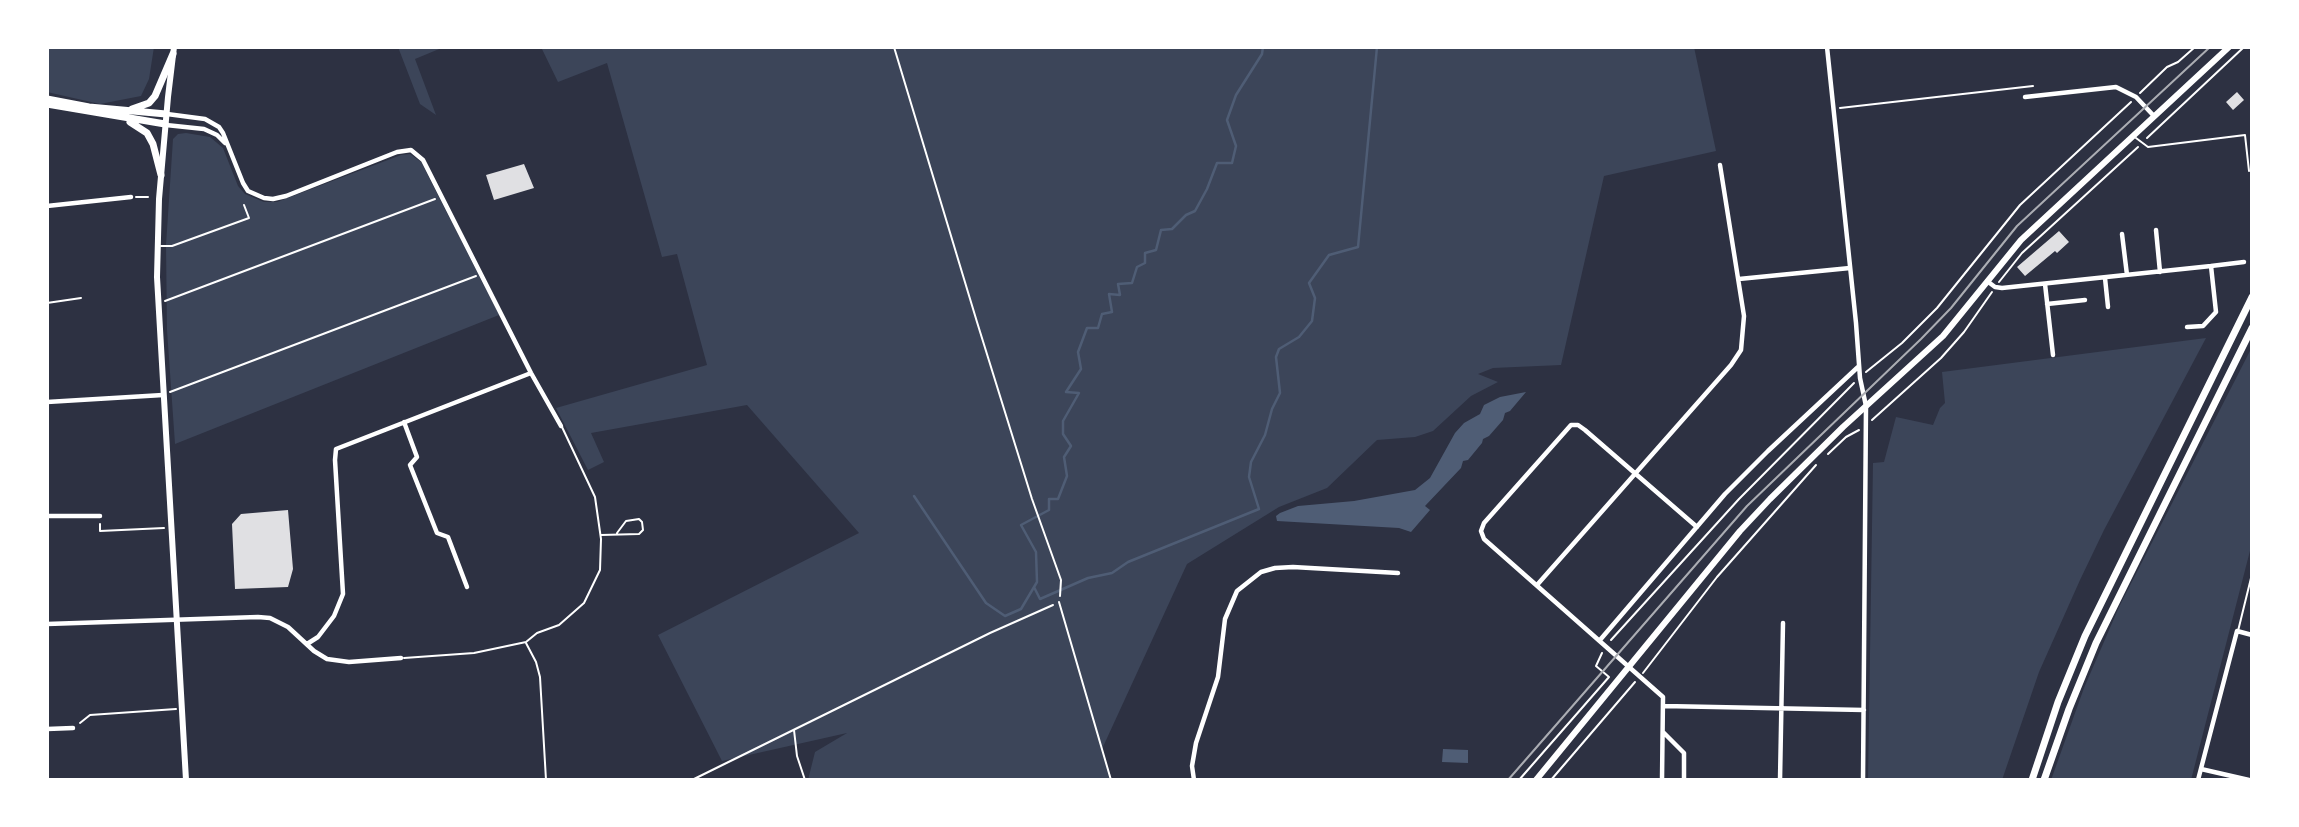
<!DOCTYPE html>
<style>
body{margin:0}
#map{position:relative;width:2299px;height:827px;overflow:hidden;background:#2d3142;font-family:Poppins,sans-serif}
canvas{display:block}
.frame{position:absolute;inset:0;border:49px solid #fff;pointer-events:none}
</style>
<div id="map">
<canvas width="2299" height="827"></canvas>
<div class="frame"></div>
</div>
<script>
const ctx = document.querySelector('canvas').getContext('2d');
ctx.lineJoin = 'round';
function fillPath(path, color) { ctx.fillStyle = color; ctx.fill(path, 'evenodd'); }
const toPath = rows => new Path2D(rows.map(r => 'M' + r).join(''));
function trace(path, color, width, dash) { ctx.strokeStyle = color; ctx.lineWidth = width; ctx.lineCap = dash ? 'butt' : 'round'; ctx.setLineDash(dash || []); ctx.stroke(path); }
fillPath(toPath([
 [47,47,154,47,149,79,141,96,100,104,47,92],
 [398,47,444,47,415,59,436,115,420,104],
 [541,47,1694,47,1716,151,1604,176,1561,365,1493,368,1478,374,1498,382,1471,396,1433,431,1415,437,1377,440,1327,488,1279,507,1187,564,1102,749,1112,780,808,780,815,752,847,733,722,761,658,635,859,533,747,405,591,433,604,462,588,470,556,408,707,365,677,254,662,257,607,63,558,82],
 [186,133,210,137,223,148,238,186,245,194,264,202,277,202,401,155,410,154,421,162,499,315,175,444,167,330,166,245,173,139,178,134],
 [2206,338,2104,530,2080,580,2039,672,2002,780,1868,780,1873,463,1884,462,1896,417,1933,425,1940,408,1945,403,1942,372],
 [2252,347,2252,543,2191,780,2051,780,2084,688,2119,607]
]), '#3c4559');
fillPath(toPath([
 [1526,392,1510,411,1505,413,1503,420,1489,436,1483,439,1482,443,1468,460,1463,461,1461,468,1425,506,1430,510,1411,532,1399,528,1277,521,1276,516,1280,513,1298,506,1354,501,1415,490,1430,478,1455,433,1464,423,1480,414,1484,405,1500,397],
 [1443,749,1468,750,1468,763,1442,762]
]), '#4f5d75');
trace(toPath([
 [914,496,986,603,1005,616,1021,609,1037,582,1036,552,1021,525,1049,510,1049,499,1058,499,1067,476,1064,457,1071,446,1063,434,1063,421,1079,393,1066,392,1081,369,1078,352,1087,328,1098,328,1102,314,1112,312,1109,294,1120,295,1118,284,1132,283,1137,267,1145,263,1145,253,1156,250,1161,230,1172,229,1186,215,1195,211,1207,189,1217,163,1232,163,1236,146,1227,120,1236,95,1262,54,1263,47],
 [1034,587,1040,599,1088,578,1112,573,1128,562,1259,509,1249,477,1251,462,1265,435,1272,409,1280,393,1276,357,1279,349,1299,337,1312,321,1315,298,1309,283,1329,255,1358,247,1377,47]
]), '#4f5d75', 2.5);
fillPath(toPath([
 [2237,92,2244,100,2233,110,2226,102],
 [524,164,534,188,494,200,486,175],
 [2059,231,2069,242,2057,253,2055,251,2025,276,2017,267],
 [288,510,293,569,288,587,235,589,232,524,241,514]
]), '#e0e0e3');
trace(toPath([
 [894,47,977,322,1032,499,1061,580,1060,596],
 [2140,93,2167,67,2178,62,2195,47],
 [1840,108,2033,86],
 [2147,138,2244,47],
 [136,197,148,197],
 [1999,282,2022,253,2138,147],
 [165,301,435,199],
 [47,303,81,298],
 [1866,372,1902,343,1937,308,2020,205,2131,102],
 [170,392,476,276],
 [1872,420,1941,358,1964,332,1992,292],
 [1828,454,1846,437,1859,430],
 [100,524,100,531,164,528],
 [1611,640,1739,499,1854,383],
 [1643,673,1717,577,1816,465],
 [80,723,90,715,176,709],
 [794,730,797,756,805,780],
 [692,780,990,633,1053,605],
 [1519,780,1609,677,1596,666,1602,653],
 [1551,780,1635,682]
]), '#fff', 2);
trace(toPath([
 [2136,138,2148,147,2245,135,2249,171],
 [161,246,172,246,249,218,244,205],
 [601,535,639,534,643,530,642,522,639,519,626,521,617,533],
 [1059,602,1111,780],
 [2238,631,2252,574],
 [526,643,536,662,540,677,546,780],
 [404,658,474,653,526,642,537,633,559,625,584,603,600,570,601,539,595,497,562,427]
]), '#fff', 2);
trace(toPath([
 [1827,47,1856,323,1860,378,1866,406,1863,780],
 [2025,97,2116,87,2136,97,2153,115],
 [167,114,205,119,219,127,223,133,243,183,248,191,264,198,273,199,286,196,397,152,411,150,423,160,531,373,561,426],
 [166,125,204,129,217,135,225,143],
 [47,206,131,197],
 [2156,230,2160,272],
 [2122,234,2127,275],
 [2211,266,2244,262],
 [2105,278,2108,307],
 [1739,279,1850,268],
 [1987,281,1995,287,2002,288,2211,266,2216,312,2203,326,2187,327],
 [2045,284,2053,355],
 [2047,304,2085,300],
 [47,402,163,395],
 [404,422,417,457,410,465,437,533,448,537,467,587],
 [47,516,100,516],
 [1537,585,1731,365,1741,350,1744,316,1720,165],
 [47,624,258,617,270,618,288,627,314,651,327,659,349,662,401,658],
 [1600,640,1725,494,1768,451,1858,367],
 [307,644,318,637,334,616,343,594,335,460,336,449,531,373],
 [1664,706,1864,710],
 [47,729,73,728],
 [1663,732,1684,753,1684,780],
 [2201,769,2249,780],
 [1194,780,1192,766,1196,743,1218,677,1225,619,1237,591,1261,572,1275,568,1293,567,1398,573],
 [1662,780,1663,697,1484,539,1481,531,1484,523,1571,425,1578,425,1585,430,1697,527],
 [1780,780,1783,623],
 [2198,780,2237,631,2252,635]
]), '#fff', 4.5);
trace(toPath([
 [174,47,168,97,159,199,157,277,186,780],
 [1536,780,1740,531,1770,499,1843,427,1943,336,2021,240,2229,47]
]), '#fff', 6);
trace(toPath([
 [47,99,89,107,166,114],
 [47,104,165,124],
 [132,109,149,103,155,96,173,54],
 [130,122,147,133,153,144,161,175],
 [2032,780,2058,702,2085,636,2252,297],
 [2044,780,2069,709,2096,643,2252,328]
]), '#fff', 7);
trace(toPath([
 [1508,780,1747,506,1921,339,1951,308,2017,226,2210,47]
]), '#abadb3', 2);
</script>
